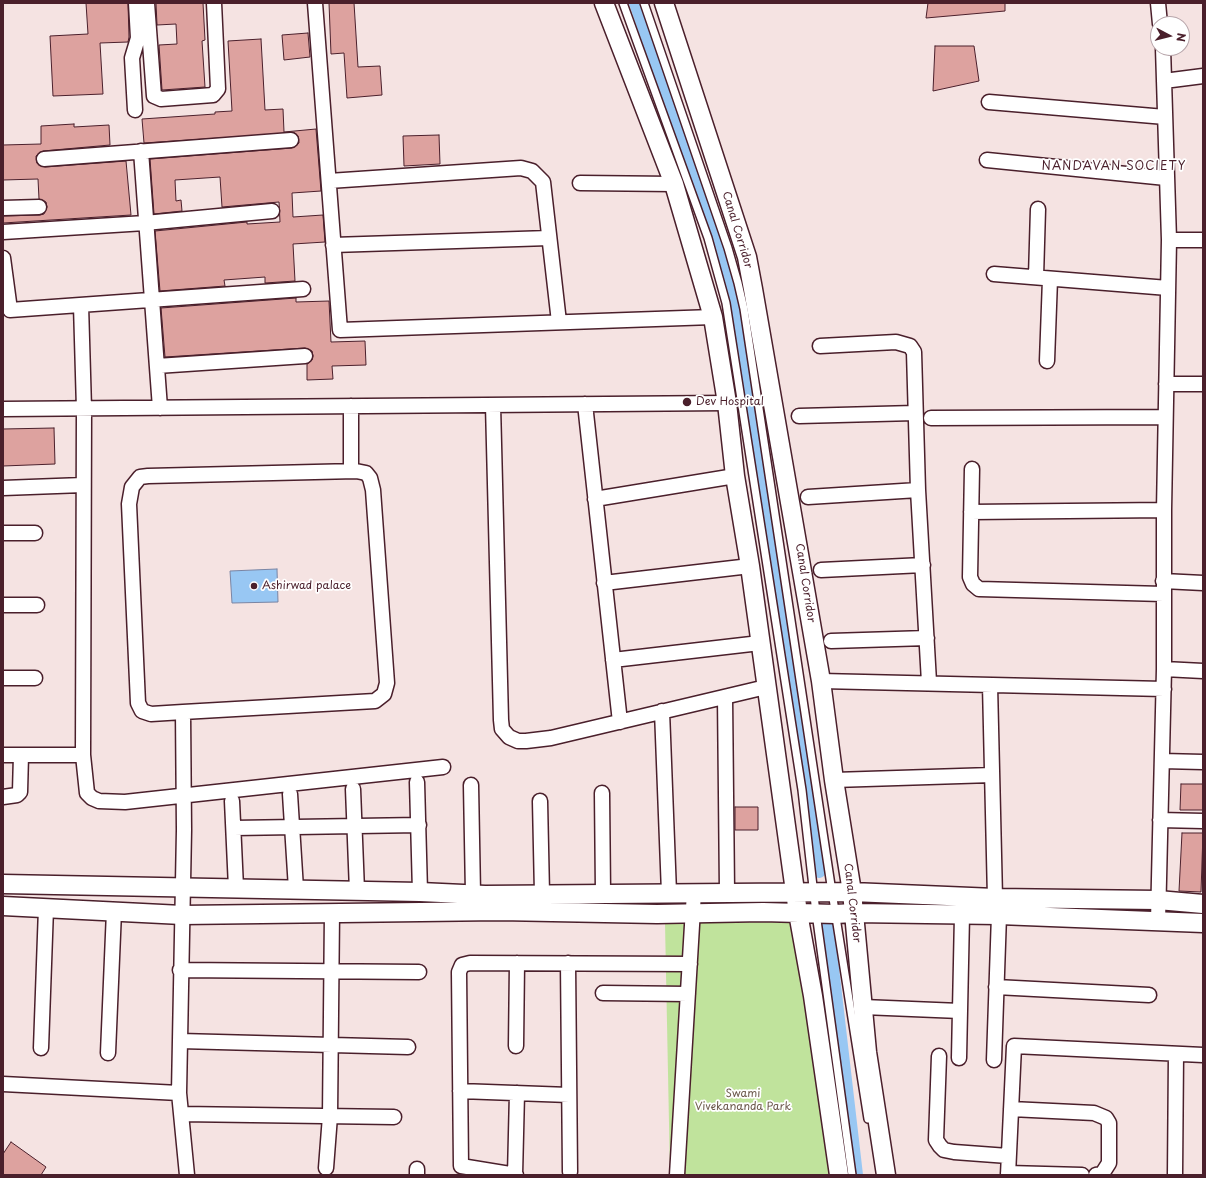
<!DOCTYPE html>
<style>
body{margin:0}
#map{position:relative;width:1206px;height:1178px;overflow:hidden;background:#f5e3e2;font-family:"Playpen Sans",sans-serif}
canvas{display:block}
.frame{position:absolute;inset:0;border:4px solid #4a1f2b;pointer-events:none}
.north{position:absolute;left:1150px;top:16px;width:40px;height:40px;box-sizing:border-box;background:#fff;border:1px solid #b7a5aa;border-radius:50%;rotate:97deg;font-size:11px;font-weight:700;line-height:16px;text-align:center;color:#4a1f2b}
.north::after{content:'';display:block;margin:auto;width:14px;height:18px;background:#4a1f2b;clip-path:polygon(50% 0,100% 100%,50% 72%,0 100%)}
</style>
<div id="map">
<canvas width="1206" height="1178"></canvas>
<div class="frame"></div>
<div class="north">N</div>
</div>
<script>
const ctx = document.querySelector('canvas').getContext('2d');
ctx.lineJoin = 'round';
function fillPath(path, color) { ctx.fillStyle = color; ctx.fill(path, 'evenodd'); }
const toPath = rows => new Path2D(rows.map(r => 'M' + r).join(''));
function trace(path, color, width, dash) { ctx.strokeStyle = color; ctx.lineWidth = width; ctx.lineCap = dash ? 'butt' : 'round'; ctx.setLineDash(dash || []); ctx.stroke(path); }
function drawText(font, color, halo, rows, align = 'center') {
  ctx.font = font + ' "Playpen Sans",sans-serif'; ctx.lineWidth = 3.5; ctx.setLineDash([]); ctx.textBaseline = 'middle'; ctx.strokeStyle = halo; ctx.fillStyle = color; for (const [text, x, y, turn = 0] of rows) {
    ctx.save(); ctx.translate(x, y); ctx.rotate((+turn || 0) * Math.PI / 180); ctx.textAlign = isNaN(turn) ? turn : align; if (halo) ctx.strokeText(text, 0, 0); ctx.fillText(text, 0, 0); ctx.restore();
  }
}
fillPath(toPath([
 [795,922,829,1175,701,1175,670,1173,665,923]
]), '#c0e39c');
const water = toPath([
 [277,569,278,602,232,603,230,571,277,569]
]);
fillPath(water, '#98c7f3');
trace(water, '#7984a3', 1);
trace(toPath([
 [636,3,735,292,819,871],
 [827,925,856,1175]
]), '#98c7f3', 14);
const building = toPath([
 [86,3,128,3,129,37,128,42,100,43,103,94,53,96,50,36,88,34,86,3],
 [156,3,203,3,205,40,202,41,205,87,162,90,159,45,177,44,176,24,157,25,156,3],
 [329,3,354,3,358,67,380,66,382,95,347,98,344,53,331,54,329,3],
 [928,3,1005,3,1005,11,926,18,928,3],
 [308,33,310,57,284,60,282,35,308,33],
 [261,39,265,110,283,109,284,132,316,129,321,191,292,193,293,217,323,215,325,242,293,244,295,281,265,283,265,277,224,280,225,286,160,291,155,231,247,222,247,224,280,222,279,202,222,207,220,177,175,180,176,201,181,200,182,211,154,214,150,159,292,148,299,143,298,136,295,133,144,143,142,119,215,114,215,112,232,111,228,41,261,39],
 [935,46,974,46,979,81,933,91,935,46],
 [74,124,74,127,109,125,110,145,43,151,36,156,37,163,45,167,126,161,131,215,3,223,3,216,40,215,44,214,47,207,46,202,39,199,38,179,3,180,3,145,41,144,41,126,74,124],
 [439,135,440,164,404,166,403,136,439,135],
 [296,298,296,302,329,301,331,342,365,341,366,365,332,366,333,379,307,380,307,364,312,360,313,356,312,351,305,348,165,357,161,308,296,298],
 [54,428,55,464,3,466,3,429,54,428],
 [1181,784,1203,784,1203,810,1180,810,1181,784],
 [735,807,758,807,758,830,735,830,735,807],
 [1182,833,1203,833,1201,892,1179,891,1182,833],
 [11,1142,46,1167,41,1175,3,1175,3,1154,11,1142]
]);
fillPath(building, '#dda29f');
trace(building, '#4a1f2b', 1);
const service = toPath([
 [623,3,708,238,726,303,802,790,816,913,852,1175],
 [644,3,728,248,738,283,744,309,832,892,868,1119]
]);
const minor = toPath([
 [147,3,154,96,161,99,213,95,218,89,214,3],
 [315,3,340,330,713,317],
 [1158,3,1160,24],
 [1164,81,1203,76],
 [989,102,1165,117],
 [135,110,132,58,138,38,136,3],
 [141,151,160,408],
 [44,159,291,140],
 [987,160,1166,178],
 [329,181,521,168,532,171,543,182,559,322],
 [580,183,674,184],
 [3,208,39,207],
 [3,232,145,223,272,211],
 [1169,240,1203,240],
 [333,245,549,238],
 [3,258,10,310,303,289],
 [994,274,1168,288],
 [1036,277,1038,209],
 [81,305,84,409,83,755,87,793,92,798,99,801,125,802,443,767],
 [820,346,896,342,910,346,914,352,918,490,929,682],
 [1047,361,1050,279],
 [157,366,305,356],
 [1166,384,1203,384],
 [585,404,620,722],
 [493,405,501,720,502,729,509,737,518,741,526,741,551,738,766,687],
 [351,406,351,471],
 [3,409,727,403],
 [799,416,915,413],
 [931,418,1165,417],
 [972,469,970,577,973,584,979,589,1163,594],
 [3,488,83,485],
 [808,497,918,490],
 [595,499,735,476],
 [971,512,1164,510],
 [3,533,35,533],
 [821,570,923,565],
 [1163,581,1203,583],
 [604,583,750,566],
 [3,605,37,605],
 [831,641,927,638],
 [613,660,760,643],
 [1164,669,1203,671],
 [3,678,35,678],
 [821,681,1164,689],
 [990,685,995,898],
 [725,697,727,892],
 [662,711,669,893],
 [183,712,151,714,142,711,138,703,129,504,132,487,140,477,148,476,356,471,366,473,370,478,373,490,387,683,384,694,375,701,183,712,184,830,179,1093,187,1175],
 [3,755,83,755],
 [1162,761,1203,762],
 [834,780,992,775],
 [417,782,420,892],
 [471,785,473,894],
 [353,789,357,891],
 [602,793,603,893],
 [290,794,296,889],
 [3,797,17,795,20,792,21,755],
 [232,801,236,888],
 [540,801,542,894],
 [1160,820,1203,821],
 [234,828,419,825],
 [1158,921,1164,669,1164,510,1169,240,1163,48],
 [568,963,570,1172],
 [180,970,419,972],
 [996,987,1149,995],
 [603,993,688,994],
 [863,1007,960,1011],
 [180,1041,408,1047],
 [516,1046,517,963],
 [41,1048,46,908],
 [108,1053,114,911],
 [939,1056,936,1140,940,1146,944,1150,954,1152,1008,1156],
 [959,1058,962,915],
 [994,1060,999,915],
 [3,1084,179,1093],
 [460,1091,569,1095],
 [1011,1109,1094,1113,1106,1118,1109,1123,1109,1163,1102,1174,1096,1175],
 [181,1114,394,1117],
 [326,1168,330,1116,332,912],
 [1008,1173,1082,1175],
 [417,1175,417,1169],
 [515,1175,517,1093],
 [516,1175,461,1166,459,972,462,965,470,963,690,964],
 [677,1175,694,892],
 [1008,1175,1014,1046,1203,1055],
 [1175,1175,1176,1054]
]);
const tertiary = toPath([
 [604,3,674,184,713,317,727,403,735,476,750,566,798,913,813,996,839,1175],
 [664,3,747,257,753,289,821,681,834,780,852,892,867,1052,886,1175],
 [3,884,420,892,485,895,852,892,995,898,1158,900,1203,904],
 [3,906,182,915,500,911,657,914,763,912,835,914,854,913,999,915,1203,923]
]);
trace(service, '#4a1f2b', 10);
trace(minor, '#4a1f2b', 17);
trace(tertiary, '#4a1f2b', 21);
trace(service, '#fff', 7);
trace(minor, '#fff', 14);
trace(tertiary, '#fff', 18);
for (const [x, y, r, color] of [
 [687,402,5,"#4a1f2b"],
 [254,586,4,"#4a1f2b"]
]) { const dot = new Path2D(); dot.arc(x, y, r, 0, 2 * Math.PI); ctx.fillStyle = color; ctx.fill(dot); trace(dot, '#fff', 1.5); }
drawText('11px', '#4a1f2b', '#fff', [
 ["Canal Corridor",737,230,73],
 ["Canal Corridor",805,583,81],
 ["Canal Corridor",852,903,83]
]);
drawText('11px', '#4a1f2b', '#fff', [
 ["Dev Hospital",696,402],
 ["Ashirwad palace",262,586]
], 'left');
drawText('11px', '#6d5a4d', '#fff', [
 ["Swami",743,1094],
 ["Vivekananda Park",743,1107]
]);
ctx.letterSpacing = '1px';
drawText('12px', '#4a1f2b', '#fff', [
 ["NANDAVAN SOCIETY",1114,167]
]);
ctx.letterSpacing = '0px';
</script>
